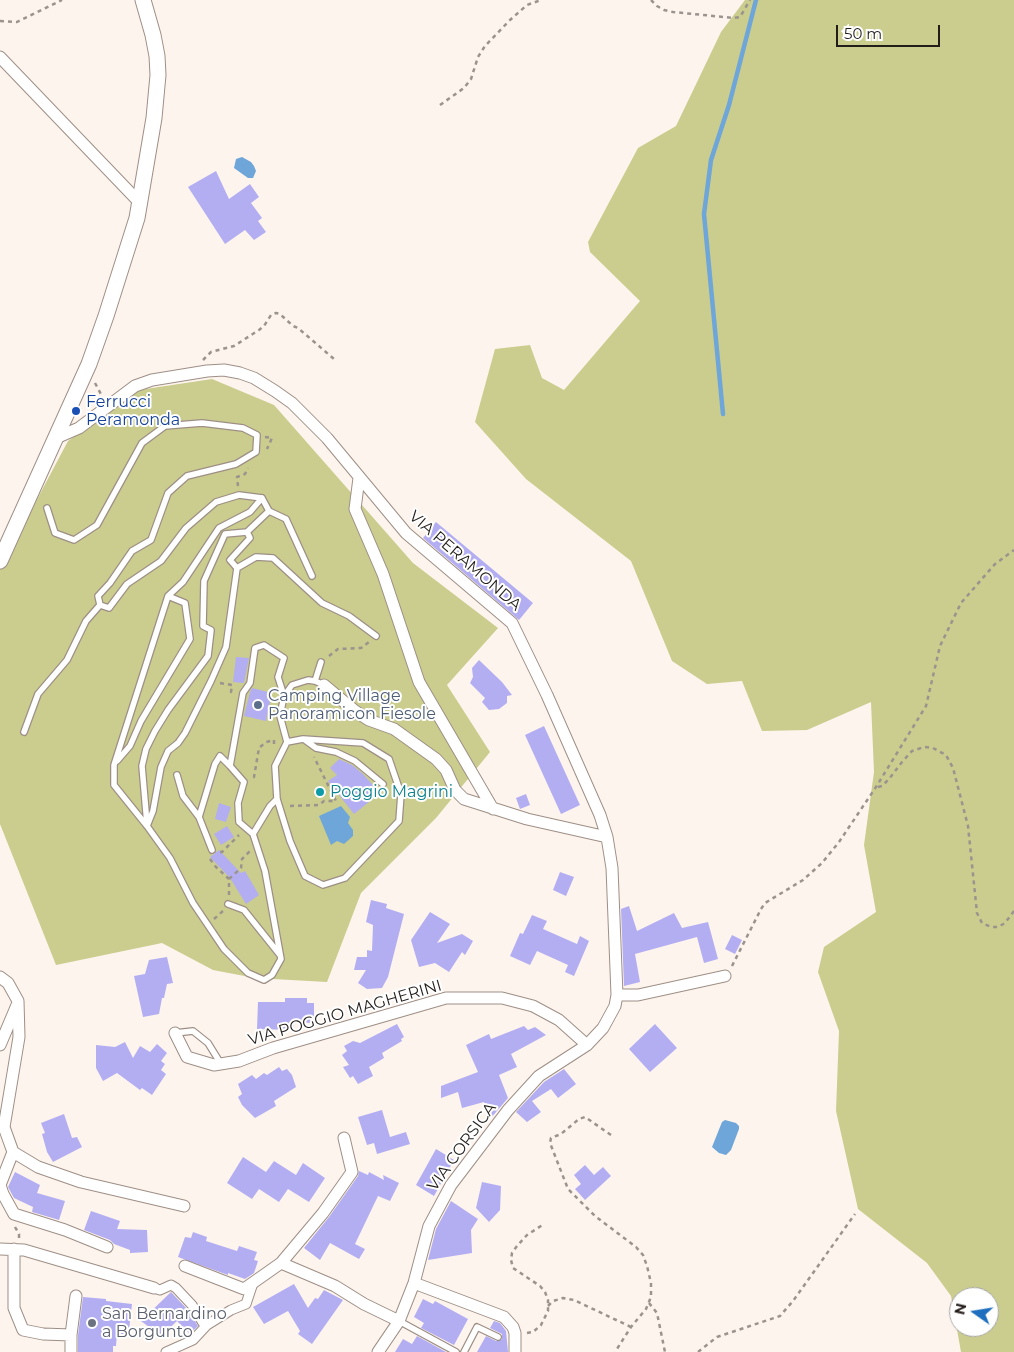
<!DOCTYPE html>
<style>
body{margin:0}
#map{position:relative;width:1014px;height:1352px;overflow:hidden;background:#fdf4ed;font-family:Montserrat,sans-serif}
canvas{display:block}
.north{position:absolute;left:949px;top:1287px;width:50px;height:50px;box-sizing:border-box;background:#fff;border:1px solid #a7a5a3;border-radius:50%;rotate:283deg;font-size:14px;font-weight:700;line-height:20px;text-align:center;color:#231d1a}
.north::after{content:'';display:block;margin:auto;width:18px;height:22px;background:#1e6fbe;clip-path:polygon(50% 0,100% 100%,50% 72%,0 100%)}
.scale{position:absolute;left:836px;top:25px;width:104px;height:22px;box-sizing:border-box;border:2px solid #231d1a;border-top:0;padding-left:6px;font-size:15px;line-height:18px;white-space:nowrap;color:#231d1a;-webkit-text-stroke:4px #fff;paint-order:stroke}
</style>
<div id="map">
<canvas width="1014" height="1352"></canvas>
<div class="north">N</div>
<div class="scale">50 m</div>
</div>
<script>
const ctx = document.querySelector('canvas').getContext('2d');
ctx.lineJoin = 'round';
function fillPath(path, color) { ctx.fillStyle = color; ctx.fill(path, 'evenodd'); }
const toPath = rows => new Path2D(rows.map(r => 'M' + r).join(''));
function trace(path, color, width, dash) { ctx.strokeStyle = color; ctx.lineWidth = width; ctx.lineCap = dash ? 'butt' : 'round'; ctx.setLineDash(dash || []); ctx.stroke(path); }
function drawText(font, color, halo, rows, align = 'center') {
  ctx.font = font + ' Montserrat,sans-serif'; ctx.lineWidth = 4; ctx.setLineDash([]); ctx.textBaseline = 'middle'; ctx.strokeStyle = halo; ctx.fillStyle = color; for (const [text, x, y, turn = 0] of rows) {
    ctx.save(); ctx.translate(x, y); ctx.rotate((+turn || 0) * Math.PI / 180); ctx.textAlign = isNaN(turn) ? turn : align; if (halo) ctx.strokeText(text, 0, 0); ctx.fillText(text, 0, 0); ctx.restore();
  }
}
fillPath(toPath([
 [745,0,1014,0,1014,1352,961,1352,951,1296,927,1263,858,1209,836,1111,839,1031,818,972,824,947,876,912,864,845,874,772,871,702,807,730,762,731,742,681,707,684,672,661,631,561,526,479,475,422,495,349,530,345,542,378,564,390,640,301,590,252,588,242,638,148,676,126,721,32],
 [959,1297,989,1297,989,1327,959,1327],
 [212,379,274,405,413,563,498,628,447,685,490,752,436,818,361,893,327,982,255,978,213,970,162,943,56,965,0,824,0,569,68,441,139,390]
]), '#cacd8d');
fillPath(toPath([
 [242,157,251,162,254,166,256,171,253,178,248,178,234,168,236,159],
 [341,806,350,817,348,823,353,830,353,836,344,844,337,841,331,845,319,816],
 [725,1120,736,1123,739,1126,739,1129,731,1150,726,1155,719,1153,712,1147,722,1122]
]), '#6ea6d9');
trace(toPath([
 [723,414,704,214,711,160,729,105,756,0]
]), '#6ea6d9', 4.5);
fillPath(toPath([
 [216,171,229,199,250,184,259,197,251,203,262,218,258,221,266,232,254,240,245,230,225,244,188,187],
 [436,522,533,603,519,620,423,538],
 [236,657,249,658,244,683,233,682],
 [479,660,502,682,512,695,507,696,507,703,499,709,489,710,482,702,485,698,470,683,473,677,472,668],
 [252,688,272,693,266,721,244,716,250,692],
 [544,726,580,805,561,814,525,735],
 [339,759,352,765,363,774,380,793,354,814,328,781,337,775,330,768],
 [526,794,530,805,520,809,516,798],
 [219,803,231,807,226,822,215,819],
 [227,826,234,837,221,845,214,834],
 [219,850,241,873,245,871,259,895,246,904,230,878,210,857],
 [560,872,574,877,566,896,553,890],
 [371,900,387,904,386,908,404,914,388,977,382,988,367,989,358,983,366,970,354,970,357,957,367,957,367,950,372,951,373,925,366,922],
 [629,906,637,931,674,913,682,928,708,922,718,959,704,963,697,937,635,954,640,982,624,986,621,909],
 [430,912,450,924,437,943,462,934,473,941,465,955,462,952,449,972,435,963,419,967,411,940],
 [532,915,547,921,543,929,577,944,580,936,589,941,574,976,565,972,568,965,537,951,530,965,510,956,520,933,523,934],
 [732,935,742,940,735,954,725,949],
 [167,957,173,983,167,984,164,998,162,998,159,1014,143,1017,134,976,145,974,149,960],
 [285,998,307,998,307,1003,314,1003,314,1023,294,1022,293,1030,257,1029,258,1002,285,1002],
 [397,1024,404,1037,401,1039,402,1041,382,1053,384,1058,369,1067,373,1076,358,1084,353,1076,350,1078,343,1067,349,1065,342,1055,347,1051,344,1046,353,1041,360,1043],
 [655,1024,677,1048,650,1072,629,1049],
 [524,1026,528,1030,535,1027,546,1035,511,1054,517,1067,499,1075,508,1098,491,1118,484,1102,462,1108,458,1092,441,1098,441,1086,478,1072,466,1045,489,1034,491,1039],
 [125,1042,133,1058,140,1046,150,1052,157,1044,167,1053,161,1061,165,1064,161,1070,166,1074,152,1095,142,1088,140,1090,117,1073,103,1081,96,1068,96,1045,115,1047],
 [279,1067,282,1071,287,1069,292,1075,296,1087,274,1101,276,1106,255,1118,242,1105,238,1097,242,1094,238,1084,252,1075,256,1079,264,1073,267,1075],
 [564,1069,576,1084,558,1098,551,1089,532,1101,541,1112,527,1122,516,1112,544,1082],
 [382,1110,390,1137,406,1132,410,1144,377,1154,374,1143,367,1145,358,1117],
 [64,1114,72,1138,77,1137,82,1147,53,1162,47,1152,42,1134,45,1133,41,1123],
 [436,1149,454,1160,434,1196,416,1185],
 [243,1157,266,1172,274,1161,296,1175,303,1163,325,1178,309,1202,288,1189,279,1202,259,1189,252,1199,227,1183],
 [585,1165,594,1175,603,1167,611,1176,585,1200,575,1189,581,1184,574,1175],
 [359,1171,368,1175,369,1172,384,1180,383,1175,399,1183,390,1201,378,1196,355,1244,365,1249,359,1259,330,1243,320,1260,304,1248,329,1217,358,1176],
 [15,1172,40,1185,37,1193,65,1201,59,1220,32,1212,33,1207,14,1198,8,1187],
 [482,1182,501,1186,500,1210,489,1222,476,1208],
 [451,1201,478,1219,471,1230,472,1253,428,1260,436,1229],
 [91,1211,120,1221,117,1229,147,1230,148,1252,130,1253,130,1250,114,1244,110,1240,84,1230],
 [193,1232,207,1237,206,1241,237,1251,239,1246,257,1252,254,1260,258,1261,254,1273,245,1279,228,1273,228,1275,178,1257,185,1237,191,1238],
 [294,1284,308,1308,315,1298,318,1299,324,1290,343,1300,312,1344,298,1334,300,1331,288,1311,264,1324,253,1307],
 [171,1292,187,1309,198,1326,190,1334,177,1321,161,1336,141,1321],
 [83,1297,106,1299,106,1301,132,1304,129,1330,127,1330,127,1335,117,1333,116,1346,113,1346,113,1352,78,1352,78,1335],
 [423,1299,433,1304,435,1301,468,1319,454,1345,421,1328,424,1323,414,1317],
 [494,1321,500,1323,506,1331,508,1352,477,1352,486,1336,496,1341,502,1339,502,1334,490,1328],
 [417,1336,446,1352,395,1352,403,1339,412,1344]
]), '#b3aef2');
const service = toPath([
 [47,508,55,533,74,540,97,525,142,443,165,426,202,423,243,428,257,435,256,452,236,464,187,476,168,493,151,540,132,551,110,583,98,596,100,605],
 [269,511,286,519,312,576],
 [237,568,256,557,273,558,322,603,349,616,376,636],
 [315,681,321,662],
 [24,732,38,694,67,660,86,621,100,605,109,608,127,584,161,561,186,528,216,502,239,495,262,498,250,512,219,528,183,582,168,596,114,765,114,785,147,826,170,858,193,903,224,949,248,973,264,980,272,975,281,959,265,871,253,834,270,806,277,799],
 [305,740,316,748,336,752,355,761,383,784],
 [287,742,303,739,363,743,389,759,401,794,399,821,345,878,323,885,305,876,290,841,277,799,275,766,287,742,280,716,284,696,292,685,308,680,315,681,324,685],
 [117,761,130,746,141,721,190,639,185,603,168,596],
 [177,775,183,796,199,817],
 [147,824,142,766,146,749,155,731,168,710,208,656,211,630,203,626,204,581,225,534,247,532],
 [147,826,153,811,161,767,168,751,178,743,185,733,211,681,226,647,237,568,230,560,250,538,247,532,269,511,262,498],
 [253,834,239,822,238,803,244,782,230,766,243,693,250,683,255,648,264,645,284,658,278,677,284,696],
 [212,850,199,817,215,764,220,756,230,766],
 [228,904,244,910,280,955],
 [175,1033,193,1031,208,1043,221,1064],
 [399,1321,456,1352],
 [464,1352,477,1327,498,1337]
]);
const pedestrian = toPath([
 [154,1288,160,1290,171,1285,176,1288,192,1305,205,1326],
 [166,1352,193,1340,207,1325,231,1310,246,1304,253,1283]
]);
const minor = toPath([
 [0,57,140,203],
 [56,438,79,428,135,386,152,380,207,371,224,370,240,373,254,378,275,391,292,403,327,438,406,533,512,623,547,695,600,815,607,837,612,868,617,995,615,1006,603,1028,587,1045,539,1076,508,1110,451,1185,429,1226,414,1283,399,1321,378,1352],
 [359,478,355,509,383,574,419,682,493,809],
 [324,685,355,711,369,720,394,729,436,759,446,770,455,790,464,799,527,819,607,837],
 [0,977,8,983,18,1001,19,1037,4,1127,13,1152,38,1167,81,1182,184,1206],
 [617,995,638,995,725,976],
 [175,1033,187,1057,214,1065,239,1061,273,1048,446,998,502,998,533,1006,559,1020,587,1045],
 [0,1045,17,1005],
 [13,1152,0,1185,3,1194,14,1214,65,1230,107,1247],
 [0,1249,24,1250,154,1288],
 [14,1249,14,1308,23,1330,43,1334,71,1335],
 [281,1263,335,1286,364,1304,399,1321],
 [185,1266,244,1289,281,1263,323,1213,352,1172,344,1138],
 [414,1283,504,1317,513,1327,515,1333,515,1352],
 [71,1352,71,1335,76,1296]
]);
const secondary = toPath([
 [0,561,89,364,106,316,137,218,154,118,158,75,157,56,153,35,143,0]
]);
trace(service, '#9e8f86', 8);
trace(pedestrian, '#9e8f86', 11);
trace(minor, '#9e8f86', 13);
trace(secondary, '#9e8f86', 17);
trace(toPath([
 [651,0,657,6,664,10,673,12,734,18,740,17,750,0],
 [0,21,17,22,62,0],
 [440,105,464,88,471,79,478,57,485,46,510,20,527,5,541,0],
 [203,360,211,352,234,346,259,330,264,326,271,315,276,313,280,314,293,326,298,328,334,359],
 [95,383,102,396],
 [265,437,272,438,267,449],
 [238,486,237,477,245,474,248,468],
 [329,656,338,649,361,648,369,642],
 [220,683,232,685,231,692,234,692],
 [253,777,254,777,259,748,266,742,274,740,274,744],
 [878,787,882,786,889,779,902,762,912,751,924,747,933,748,946,755,953,768,968,826,977,913,982,923,991,927,998,927,1005,923,1014,911],
 [290,806,319,805,324,801,336,801,314,757],
 [220,852,222,852,239,835],
 [210,859,216,867,229,879],
 [229,895,229,879,241,868,242,859,250,851],
 [214,919,223,911],
 [732,966,761,909,765,903,803,880,822,863,839,842,876,787,926,706,940,646,961,603,995,564,1014,550],
 [611,1135,585,1117,579,1119,561,1134,551,1138,550,1143,568,1189,595,1216,636,1247,643,1255,647,1266,651,1283,651,1297,646,1309,631,1327,615,1352],
 [15,1227,19,1234,19,1238],
 [649,1303,657,1313,665,1352],
 [548,1306,553,1301,563,1298,574,1300,631,1327],
 [527,1333,533,1332,541,1325,548,1311,548,1300,545,1292,540,1286,513,1268,511,1260,512,1253,517,1246,527,1235,544,1224],
 [698,1352,717,1337,780,1316,793,1301,855,1214]
]), '#9b938e', 2.5, [4, 4]);
trace(service, '#fff', 5.5);
trace(pedestrian, '#fff', 9);
trace(minor, '#fff', 11);
trace(secondary, '#fff', 15);
for (const [x, y, r, color] of [
 [76,411,5,"#1a4fb4"],
 [258,705,5,"#5c6f8a"],
 [320,792,5,"#0f9aa8"],
 [92,1323,5,"#6b7280"]
]) { const dot = new Path2D(); dot.arc(x, y, r, 0, 2 * Math.PI); ctx.fillStyle = color; ctx.fill(dot); trace(dot, '#fff', 2); }
drawText('16px', '#164399', '#fff', [
 ["Ferrucci",86,402],
 ["Peramonda",86,420]
], 'left');
drawText('16px', '#231d1a', '#fff', [
 ["VIA PERAMONDA",465,561,41],
 ["VIA POGGIO MAGHERINI",345,1013,-16],
 ["VIA CORSICA",462,1147,-54]
]);
drawText('16px', '#4e5e75', '#fff', [
 ["Camping Village",268,696],
 ["Panoramicon Fiesole",268,714]
], 'left');
drawText('16px', '#0d838f', '#fff', [
 ["Poggio Magrini",330,792]
], 'left');
drawText('16px', '#5b616d', '#fff', [
 ["San Bernardino",102,1314],
 ["a Borgunto",102,1332]
], 'left');
</script>
